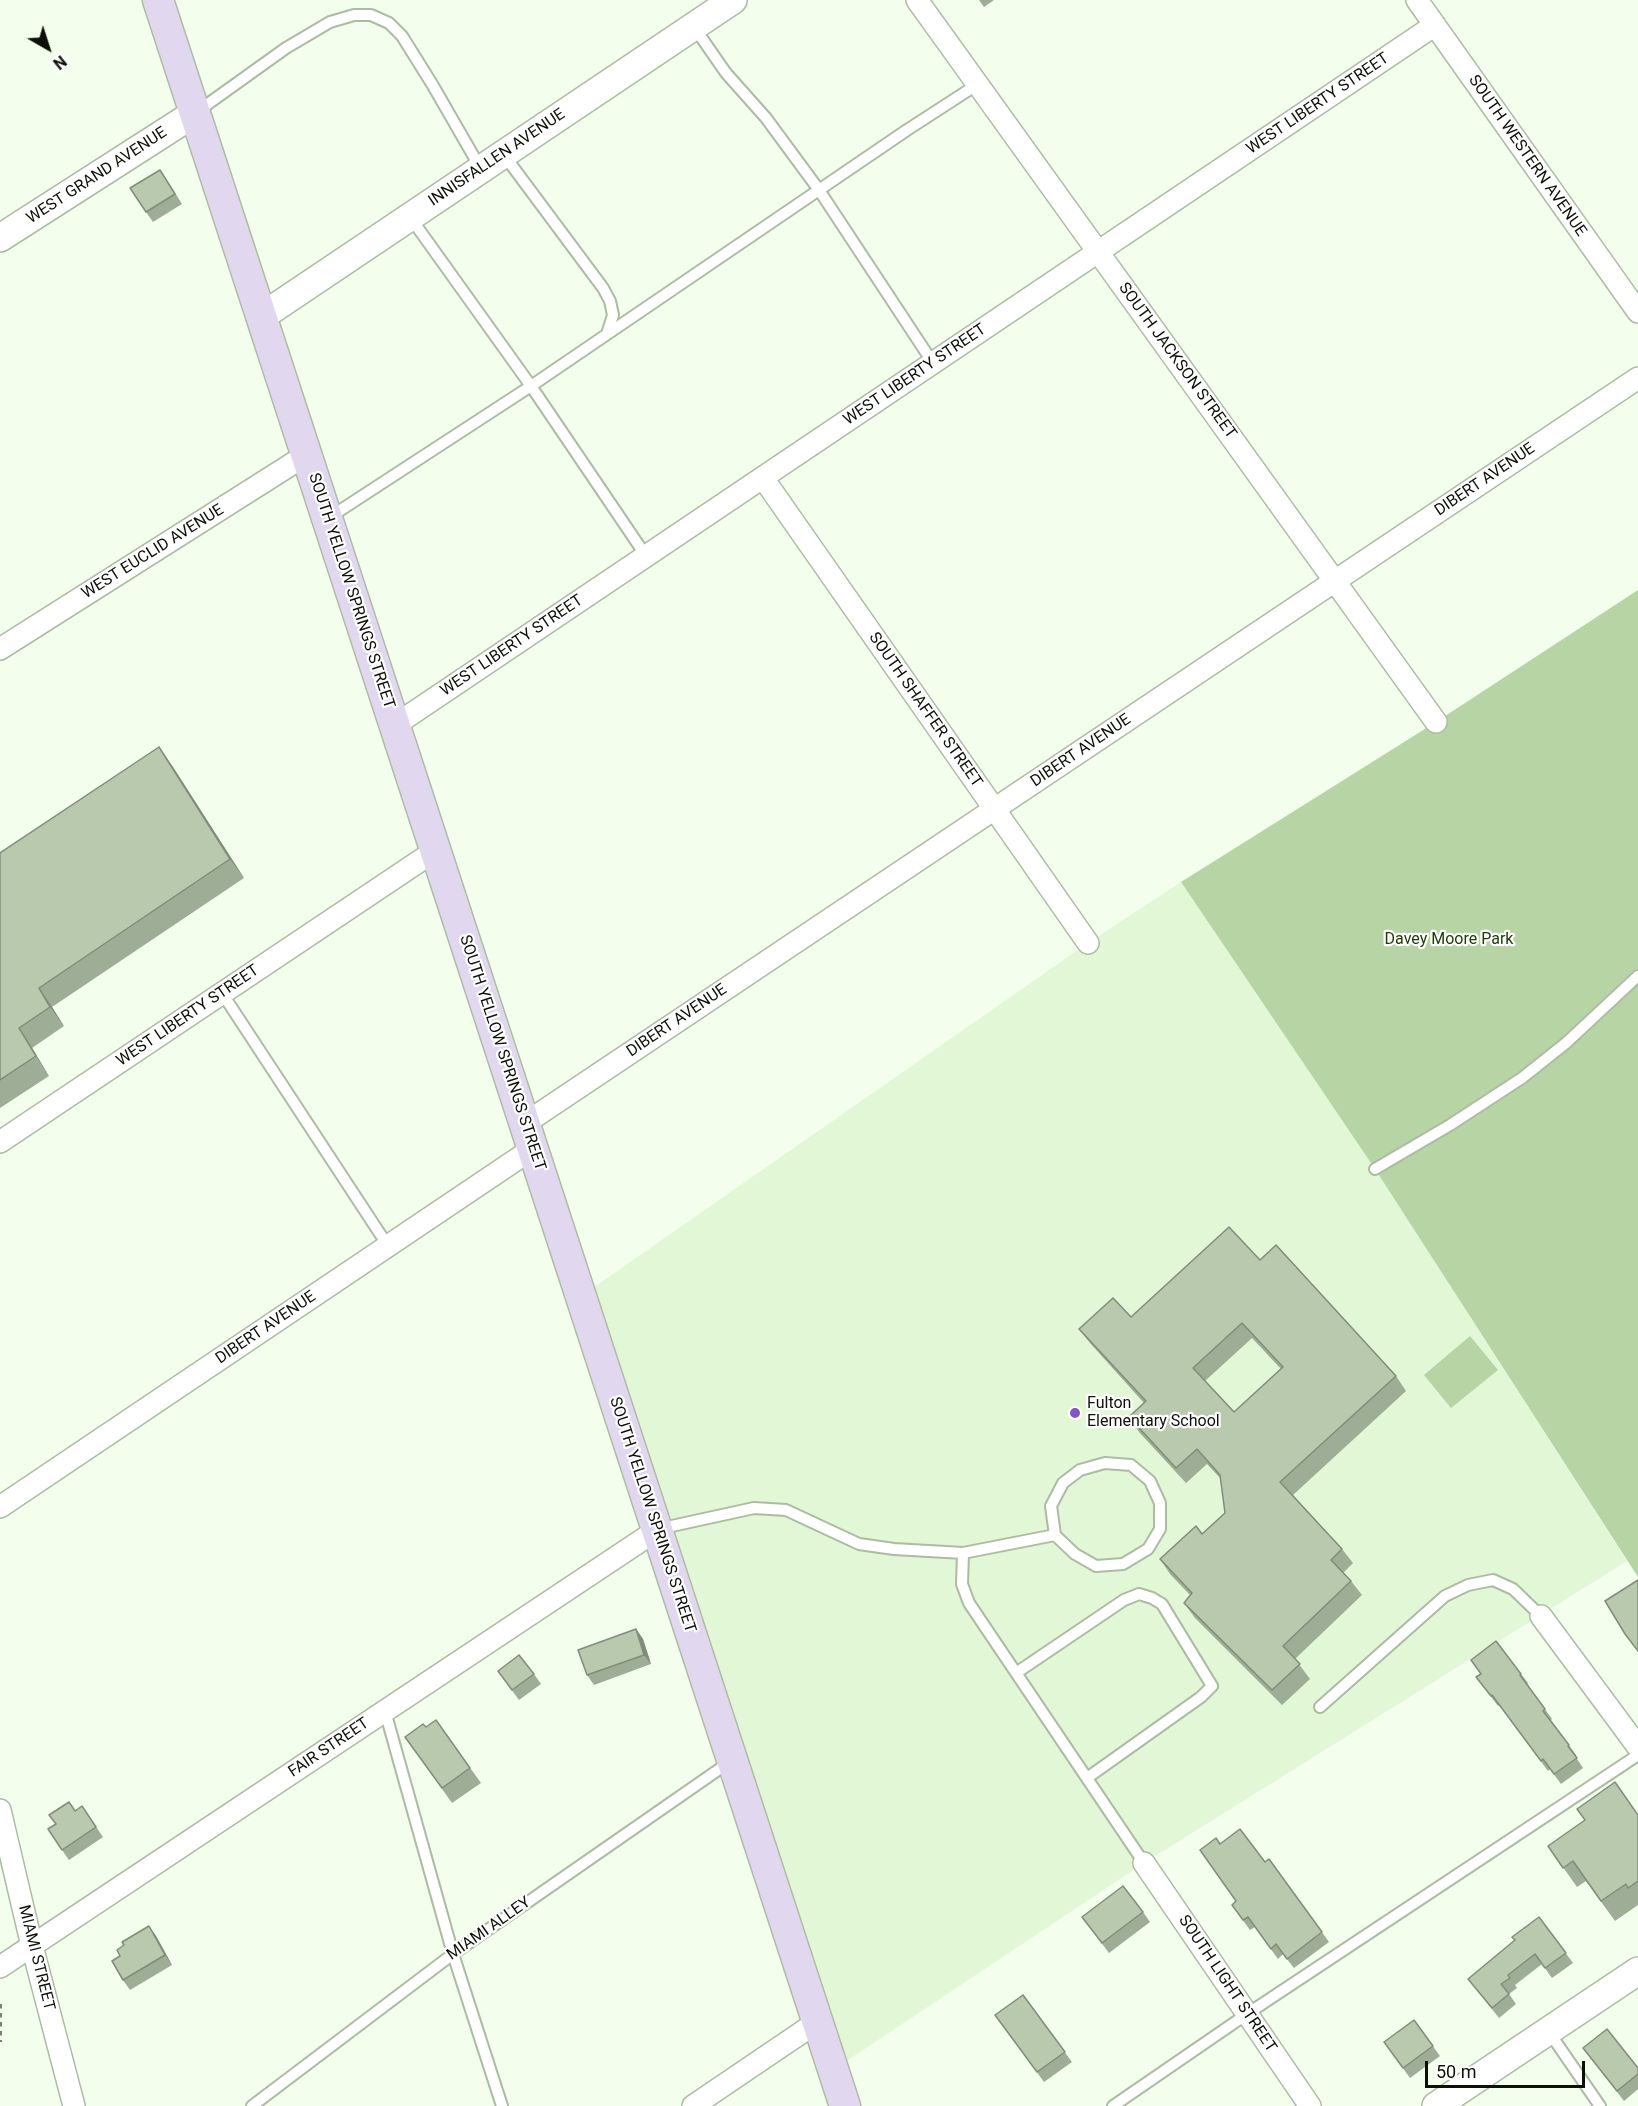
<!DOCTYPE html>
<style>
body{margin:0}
#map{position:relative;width:1638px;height:2106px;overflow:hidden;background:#f3feed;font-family:Roboto,sans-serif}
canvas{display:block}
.north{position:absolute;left:18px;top:18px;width:60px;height:60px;-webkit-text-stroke:4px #fff;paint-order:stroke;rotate:141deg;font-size:16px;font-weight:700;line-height:24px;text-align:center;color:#0c1108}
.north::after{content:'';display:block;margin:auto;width:21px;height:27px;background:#0c1108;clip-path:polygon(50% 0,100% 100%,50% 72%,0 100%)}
.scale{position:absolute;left:1425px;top:2061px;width:160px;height:27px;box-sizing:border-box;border:3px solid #0c1108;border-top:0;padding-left:8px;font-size:18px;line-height:21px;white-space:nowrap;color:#0c1108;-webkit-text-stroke:4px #fff;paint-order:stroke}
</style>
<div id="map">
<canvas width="1638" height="2106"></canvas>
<div class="north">N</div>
<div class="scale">50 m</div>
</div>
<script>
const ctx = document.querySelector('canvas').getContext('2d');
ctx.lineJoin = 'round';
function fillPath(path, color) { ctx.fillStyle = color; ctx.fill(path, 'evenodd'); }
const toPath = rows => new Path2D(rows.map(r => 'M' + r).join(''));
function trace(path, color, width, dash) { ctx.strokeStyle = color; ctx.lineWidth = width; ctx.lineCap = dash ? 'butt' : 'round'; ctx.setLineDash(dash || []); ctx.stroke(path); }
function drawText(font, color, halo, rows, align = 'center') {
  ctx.font = font + ' Roboto,sans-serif'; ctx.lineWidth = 4.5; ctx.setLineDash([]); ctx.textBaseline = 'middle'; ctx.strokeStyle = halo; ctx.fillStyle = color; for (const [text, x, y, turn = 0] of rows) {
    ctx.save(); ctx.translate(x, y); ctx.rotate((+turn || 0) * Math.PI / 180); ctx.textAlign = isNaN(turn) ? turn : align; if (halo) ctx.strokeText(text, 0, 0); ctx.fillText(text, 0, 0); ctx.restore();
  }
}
fillPath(toPath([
 [1181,882,1375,1169,1627,1561,1144,1863,833,2070,580,1297,1088,943]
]), '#e1f7d5');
fillPath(toPath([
 [1638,590,1638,1577,1375,1169,1181,882,1436,722],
 [1470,1336,1498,1370,1451,1408,1424,1375]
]), '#b6d4a4');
const service = toPath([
 [694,27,726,73,766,118,819,190,933,363],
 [198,111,286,48,330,22,354,15,371,15,389,23,402,36,432,84,481,169],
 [504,155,603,288,610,301,613,315,607,334],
 [410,217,531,386,646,556],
 [330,517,531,386,907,130,978,84],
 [222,993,388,1246],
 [1375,1169,1450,1125,1522,1078,1566,1043,1638,976],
 [658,1529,754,1508,786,1510,859,1544,894,1549,963,1553,1055,1535,1075,1554,1096,1566,1123,1564,1148,1549,1160,1529,1160,1503,1150,1481,1131,1465,1105,1463,1080,1470,1063,1483,1051,1506,1055,1535],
 [963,1553,962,1584,969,1603,1144,1863],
 [1016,1673,1124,1600,1139,1594,1152,1598,1162,1604,1212,1686,1201,1697,1087,1778],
 [1320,1707,1445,1596,1468,1585,1493,1580,1513,1589,1541,1616],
 [385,1711,453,1954,502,2106],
 [1549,2032,1600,2106],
 [252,2106,453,1954,731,1761],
 [1113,2106,1247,2014,1638,1755]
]);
const minor = toPath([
 [917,0,1436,722],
 [1417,0,1638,312],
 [763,478,1088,943],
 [0,649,306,455],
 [395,725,1435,25],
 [524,1124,1638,378],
 [0,1142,436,850],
 [0,1507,532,1149],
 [1541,1616,1638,1747],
 [0,1810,32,1946,74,2106],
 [1144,1863,1310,2106],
 [0,1967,657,1530],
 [693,2106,817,2022]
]);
const tertiary = toPath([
 [0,238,195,113],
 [261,317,733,0],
 [1436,2106,1638,1971]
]);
const secondary = toPath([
 [158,0,845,2106]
]);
trace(service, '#acbca3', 14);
trace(minor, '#acbca3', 24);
trace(tertiary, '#acbca3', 30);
trace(secondary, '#acbca3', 33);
trace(toPath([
 [0,2004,0,2042]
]), '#7a8275', 4, [4.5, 4.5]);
trace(service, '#fff', 10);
trace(minor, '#fff', 21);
trace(tertiary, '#fff', 27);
trace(secondary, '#e1d8ef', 30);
fillPath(toPath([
 [979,0,994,0,984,7],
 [167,180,182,204,153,222,146,212],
 [173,767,244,878,52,1007,64,1026,32,1048,49,1076,0,1108,0,853],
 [1260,1260,1396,1376,1406,1391,1293,1495,1342,1549,1353,1563,1343,1573,1351,1581,1362,1595,1295,1659,1310,1679,1282,1705,1195,1618,1184,1603,1190,1595,1170,1574,1160,1559,1202,1534,1225,1513,1221,1479,1207,1464,1186,1483,1139,1432,1129,1417,1144,1403,1090,1343,1079,1329,1131,1317],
 [1252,1338,1281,1369,1234,1412,1205,1381],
 [636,1629,643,1639,651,1664,594,1685,587,1675],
 [498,1671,534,1674,541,1684,519,1700],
 [1521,1674,1528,1683,1527,1684,1552,1719,1551,1720,1576,1755,1575,1756,1583,1768,1561,1784,1550,1769,1548,1771,1499,1705,1498,1706,1476,1677],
 [436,1720,481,1783,452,1803,405,1737,426,1727],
 [82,1806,103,1837,69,1860,62,1850,75,1811],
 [1638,1815,1638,1905,1615,1921,1586,1881,1577,1887,1548,1846],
 [1220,1844,1265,1862,1269,1859,1329,1942,1294,1968,1283,1954,1278,1959,1255,1927,1250,1930,1239,1915,1236,1901],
 [1143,1912,1150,1922,1109,1953,1082,1917],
 [1539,1917,1573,1963,1552,1978,1542,1964,1515,1985,1517,1988,1509,1994,1516,2004,1499,2018,1468,1979,1515,1940],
 [149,1926,156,1936,172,1965,130,1990,123,1980,120,1956,124,1945],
 [1023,1995,1072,2062,1044,2082,995,2015],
 [1414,2020,1440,2056,1410,2078,1384,2042],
 [1583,2048,1638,2068,1638,2089,1624,2101]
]), '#9ead96');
fillPath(toPath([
 [159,747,173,767,244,878,230,859],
 [39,988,52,1007,64,1026,50,1007],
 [19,1028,32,1048,49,1076,36,1056],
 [636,1629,643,1639,651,1664,644,1655],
 [149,1926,156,1936,172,1965,165,1955]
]), '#818d7a');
const building = toPath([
 [160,170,175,194,146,212,130,188,160,170],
 [159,747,230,859,39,988,50,1007,19,1028,36,1056,0,1080,0,853,159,747],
 [1229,1227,1260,1260,1276,1245,1396,1376,1280,1482,1342,1549,1331,1560,1351,1581,1283,1646,1300,1664,1272,1690,1184,1603,1192,1593,1160,1559,1196,1526,1202,1534,1225,1513,1220,1475,1197,1449,1176,1468,1129,1417,1146,1401,1079,1329,1113,1298,1131,1317,1229,1227],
 [1242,1323,1283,1367,1234,1412,1193,1368,1242,1323],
 [1638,1580,1638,1651,1625,1634,1605,1601,1638,1580],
 [636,1629,644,1655,587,1675,578,1650,636,1629],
 [1496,1641,1521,1674,1520,1675,1545,1709,1543,1711,1569,1745,1568,1746,1577,1758,1554,1774,1543,1759,1541,1761,1492,1695,1491,1696,1476,1677,1481,1674,1471,1660,1496,1641],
 [519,1655,534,1674,512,1690,498,1671,519,1655],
 [436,1720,470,1768,442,1788,405,1737,423,1724,426,1727,436,1720],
 [1615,1782,1638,1815,1638,1881,1628,1888,1626,1884,1601,1901,1573,1861,1563,1868,1548,1846,1585,1820,1577,1809,1615,1782],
 [69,1802,75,1811,82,1806,96,1827,62,1850,48,1829,56,1824,49,1815,69,1802],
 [1240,1829,1265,1862,1269,1859,1322,1932,1287,1959,1276,1944,1271,1949,1248,1917,1243,1920,1232,1905,1236,1901,1200,1850,1216,1838,1220,1844,1240,1829],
 [1123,1886,1143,1912,1102,1943,1082,1917,1123,1886],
 [1539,1917,1566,1953,1545,1968,1535,1954,1508,1975,1510,1978,1501,1984,1509,1994,1492,2008,1468,1979,1515,1940,1512,1937,1539,1917],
 [149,1926,165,1955,123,1980,112,1961,120,1956,117,1950,124,1945,122,1942,149,1926],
 [1023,1995,1065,2052,1037,2072,995,2015,1023,1995],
 [1414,2020,1433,2046,1403,2068,1384,2042,1414,2020],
 [1607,2029,1638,2068,1638,2074,1617,2091,1583,2048,1607,2029]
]);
fillPath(building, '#b8c9ae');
trace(building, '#818d7a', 1.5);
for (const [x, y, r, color] of [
 [1075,1413,6,"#8652ca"]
]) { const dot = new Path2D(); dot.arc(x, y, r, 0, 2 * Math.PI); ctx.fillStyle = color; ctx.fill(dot); trace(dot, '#fff', 2); }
drawText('16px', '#0c1108', '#fff', [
 ["WEST LIBERTY STREET",1318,104,-34],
 ["SOUTH WESTERN AVENUE",1527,156,55],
 ["INNISFALLEN AVENUE",497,158,-34],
 ["WEST GRAND AVENUE",97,176,-33],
 ["SOUTH JACKSON STREET",1177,361,54],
 ["WEST LIBERTY STREET",915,375,-34],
 ["DIBERT AVENUE",1485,480,-34],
 ["WEST EUCLID AVENUE",153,552,-32],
 ["SOUTH YELLOW SPRINGS STREET",351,591,72],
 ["WEST LIBERTY STREET",512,646,-34],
 ["SOUTH SHAFFER STREET",925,710,55],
 ["DIBERT AVENUE",1081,751,-34],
 ["WEST LIBERTY STREET",188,1016,-34],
 ["DIBERT AVENUE",677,1021,-34],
 ["SOUTH YELLOW SPRINGS STREET",502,1053,72],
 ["DIBERT AVENUE",266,1328,-34],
 ["SOUTH YELLOW SPRINGS STREET",652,1515,72],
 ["FAIR STREET",329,1748,-34],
 ["MIAMI ALLEY",489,1929,-35],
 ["MIAMI STREET",36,1958,76],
 ["SOUTH LIGHT STREET",1227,1984,56]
]);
drawText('16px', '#203d07', '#fff', [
 ["Davey Moore Park",1449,940]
]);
drawText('16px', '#0c1108', '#fff', [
 ["Fulton",1087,1404],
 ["Elementary School",1087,1422]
], 'left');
</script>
